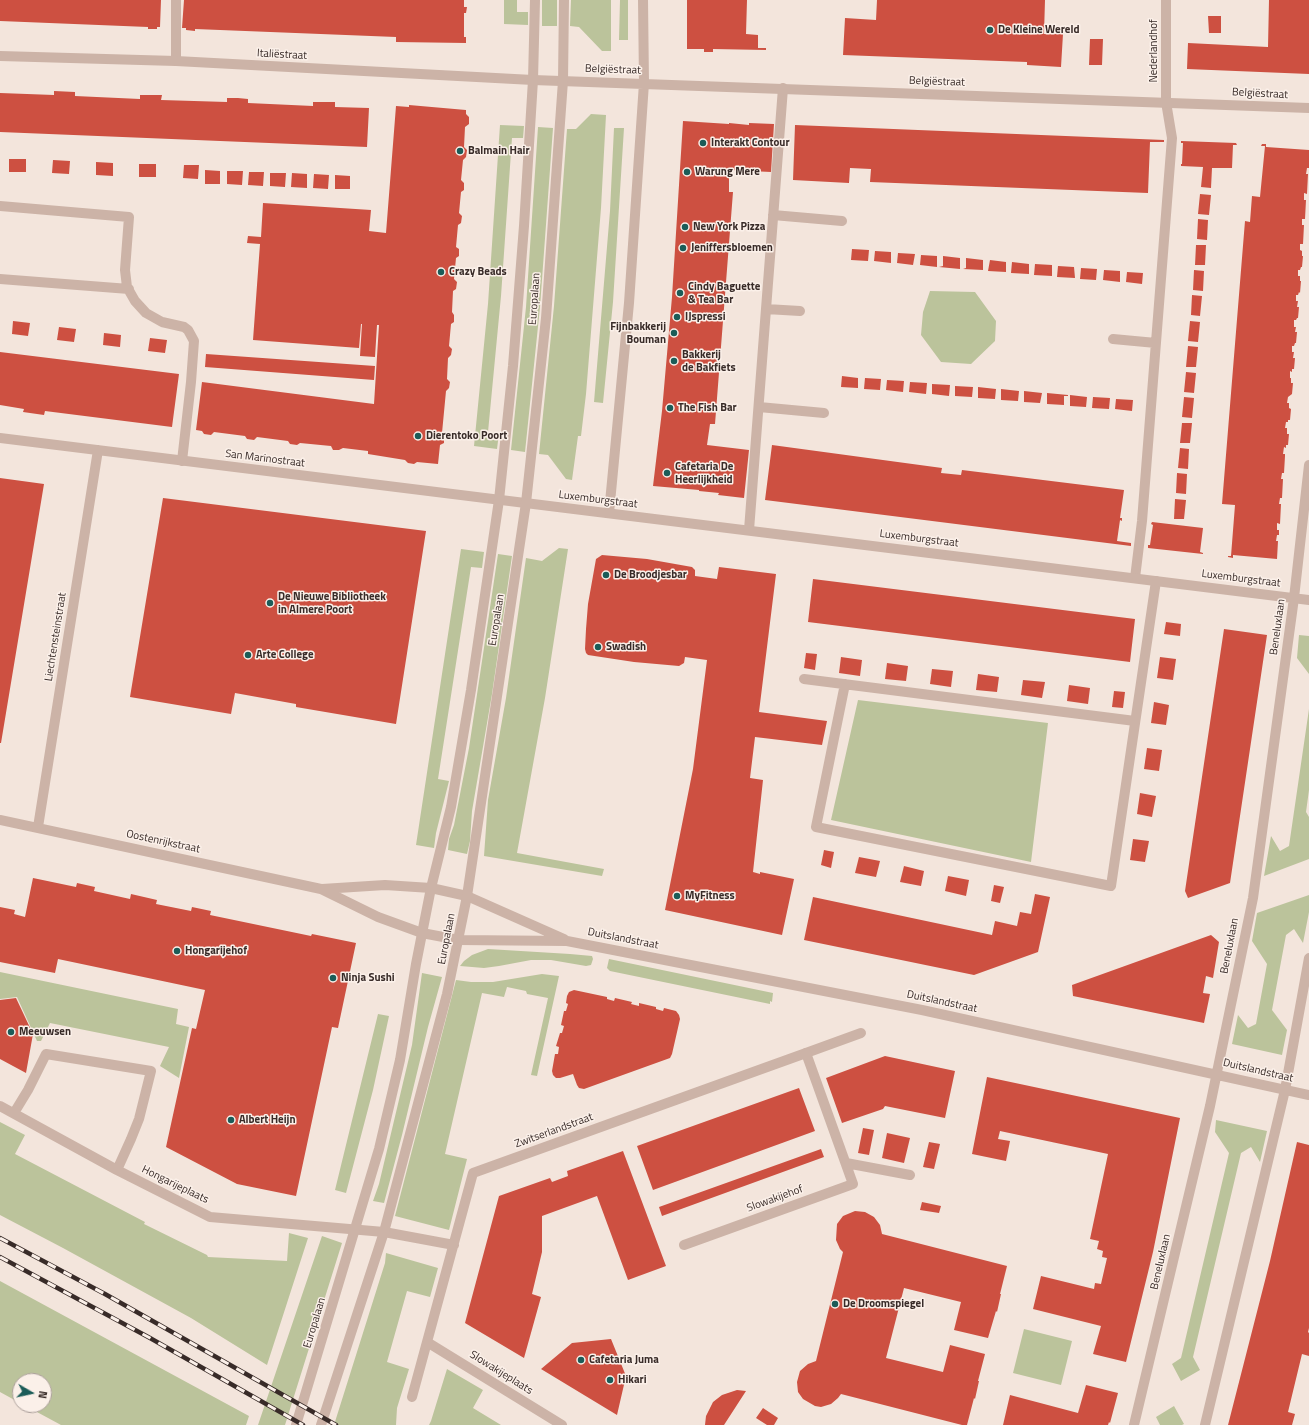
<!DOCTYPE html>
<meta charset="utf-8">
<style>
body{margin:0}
#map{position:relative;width:1309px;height:1425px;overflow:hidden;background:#f3e5dc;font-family:"Titillium Web",sans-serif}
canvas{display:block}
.north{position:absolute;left:12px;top:1373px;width:40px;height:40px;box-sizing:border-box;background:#fbf0e9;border:1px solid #ada19c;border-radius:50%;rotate:99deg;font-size:11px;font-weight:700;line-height:16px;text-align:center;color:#382b28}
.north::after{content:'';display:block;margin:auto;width:14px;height:18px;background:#1b5c58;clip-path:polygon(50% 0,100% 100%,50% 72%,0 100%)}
</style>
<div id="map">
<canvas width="1309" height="1425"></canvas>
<div class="north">N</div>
</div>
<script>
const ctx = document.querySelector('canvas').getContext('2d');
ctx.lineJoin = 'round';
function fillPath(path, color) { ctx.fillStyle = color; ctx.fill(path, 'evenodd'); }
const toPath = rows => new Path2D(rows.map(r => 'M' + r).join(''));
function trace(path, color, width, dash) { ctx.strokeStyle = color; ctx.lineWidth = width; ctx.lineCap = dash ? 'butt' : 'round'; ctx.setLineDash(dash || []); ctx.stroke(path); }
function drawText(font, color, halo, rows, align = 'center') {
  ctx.font = font + ' "Titillium Web",sans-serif'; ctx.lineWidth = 3; ctx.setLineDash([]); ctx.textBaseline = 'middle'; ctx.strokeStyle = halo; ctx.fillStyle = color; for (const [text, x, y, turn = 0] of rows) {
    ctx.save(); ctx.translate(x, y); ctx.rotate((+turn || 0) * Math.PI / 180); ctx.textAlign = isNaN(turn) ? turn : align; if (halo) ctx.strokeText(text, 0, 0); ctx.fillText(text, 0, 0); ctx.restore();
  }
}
fillPath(toPath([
 [504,0,517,0,517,12,528,12,528,25,504,24],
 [542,0,557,0,557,26,542,26],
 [571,0,611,0,611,51,602,51,579,27,570,26],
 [620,0,628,0,628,40,619,40],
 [591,114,606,115,601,208,586,394,581,436,578,436,572,480,566,479,548,455,539,454,554,306,567,129,576,129],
 [500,125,524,126,523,138,512,138,501,296,488,432,499,433,497,449,474,446,488,304],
 [538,127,553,128,540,307,525,452,511,450,526,307],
 [614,128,624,128,613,302,603,403,594,402,610,211],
 [930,291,975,292,996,321,995,341,971,364,941,362,921,335,923,312],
 [559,548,568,549,545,698,517,853,604,869,602,876,484,856,488,800,506,698,526,558,542,561],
 [461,549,484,552,482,568,471,567,438,779,449,781,436,833,434,848,416,845],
 [498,554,512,556,492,694,472,811,470,841,467,854,448,850,449,839,454,825,469,748],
 [1299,635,1309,636,1309,674,1297,658],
 [858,700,1048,723,1031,862,831,820],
 [1309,709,1309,790,1306,812,1309,817,1309,859,1264,876,1271,836,1280,851,1289,846],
 [1309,895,1309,912,1303,943,1294,929,1286,935,1272,1010,1287,1030,1282,1055,1232,1044,1238,1015,1248,1028,1256,1024,1267,964,1252,941,1257,913],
 [488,949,570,954,592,956,593,959,591,965,586,966,551,960,531,960,499,966,484,968,460,966,464,961,472,955],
 [609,959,773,993,772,1002,770,1001,770,1004,610,971,607,968],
 [0,972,178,1009,176,1024,189,1027,179,1078,160,1066,169,1047,50,1023,41,1041,37,1041,17,997,0,999],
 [422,973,442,977,428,1027,402,1135,384,1203,373,1201,379,1184,412,1045],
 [542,974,559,976,537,1076,531,1075,548,998,527,994,526,991,507,987,504,997,482,993,445,1154,467,1159,449,1230,395,1216,456,980,471,982,493,982],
 [378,1014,389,1016,373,1090,346,1193,335,1190],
 [1216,1120,1267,1131,1260,1162,1251,1147,1241,1153,1193,1357,1200,1370,1181,1381,1172,1364,1181,1358,1229,1153,1215,1132],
 [0,1122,25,1135,15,1154,145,1222,144,1224,207,1255,208,1257,287,1261,289,1233,308,1238,267,1365,191,1318,63,1248,0,1215],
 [322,1236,342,1243,285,1425,258,1425],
 [386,1253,438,1268,430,1297,407,1291,387,1362,409,1369,397,1408,396,1425,334,1425,385,1263],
 [0,1281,249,1416,246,1425,61,1425,24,1405,44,1405,44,1381,20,1381,20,1403,0,1392],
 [1024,1329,1072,1341,1061,1385,1013,1373],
 [447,1369,483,1390,473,1408,501,1425,429,1425,431,1421],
 [1174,1406,1184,1424,1182,1425,1160,1425,1156,1417]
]), '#bbc39b');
fillPath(toPath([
 [0,0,161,0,160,27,157,27,157,29,148,29,148,27,0,21],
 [184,0,464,0,464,7,467,7,466,13,464,13,464,37,466,37,466,43,396,42,396,37,195,29,195,31,186,30,186,28,182,28],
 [687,0,747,0,746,34,758,35,758,48,766,48,766,50,713,49,713,52,704,52,704,49,687,49],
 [877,0,1045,0,1044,34,1063,34,1061,67,1027,65,1027,62,843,55,845,18,876,20],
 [1269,0,1309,0,1309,74,1187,69,1188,43,1268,47],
 [1208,16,1221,16,1221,33,1209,33],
 [1090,39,1103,39,1102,65,1089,65],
 [54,91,75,92,75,96,140,99,140,95,162,95,161,100,227,102,227,98,238,98,248,99,248,103,313,106,313,102,335,102,335,107,369,108,367,147,0,132,0,93,54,95],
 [409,105,466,110,466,114,469,117,469,124,465,127,464,147,467,150,466,157,463,160,461,180,464,183,464,190,461,192,459,213,462,216,461,223,458,225,456,247,459,249,459,256,456,258,454,279,457,282,456,289,453,291,452,312,454,315,454,322,451,324,449,346,452,349,451,355,448,358,447,379,450,382,449,388,446,391,442,433,444,436,444,443,440,445,438,464,417,462,414,464,408,463,405,460,368,454,368,451,343,448,339,450,333,450,331,446,300,443,297,445,290,444,288,441,257,437,254,440,247,439,245,436,214,432,211,435,204,434,202,431,196,430,202,382,374,404,379,325,377,325,375,357,360,356,362,324,367,324,361,324,359,348,253,340,260,244,247,243,248,236,261,237,263,203,371,210,369,231,386,233,396,106,409,107],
 [683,121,729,124,729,123,749,125,749,123,774,124,771,172,729,170,729,192,733,192,715,424,710,424,707,445,749,450,744,498,718,495,719,493,699,491,699,490,653,486,662,411,672,297],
 [795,125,1164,140,1164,142,1150,142,1148,193,870,182,871,169,850,168,849,183,793,180],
 [1181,141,1236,143,1237,145,1233,145,1232,168,1212,168,1211,188,1201,187,1203,167,1181,166,1181,164,1182,164,1183,143,1181,143],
 [1262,144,1266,144,1266,147,1309,150,1309,168,1307,168,1306,174,1308,174,1307,194,1304,193,1304,200,1306,200,1305,219,1302,219,1302,225,1304,225,1303,244,1300,244,1300,250,1302,251,1302,256,1303,256,1302,267,1301,267,1300,270,1298,270,1298,276,1300,276,1300,281,1301,281,1300,293,1299,292,1298,295,1296,295,1296,301,1298,301,1297,307,1299,307,1298,318,1297,318,1296,320,1294,320,1294,327,1296,327,1295,332,1297,332,1296,343,1295,343,1294,346,1292,346,1292,352,1294,352,1293,358,1295,358,1294,369,1292,369,1292,372,1290,371,1290,378,1291,378,1291,383,1293,383,1292,394,1288,397,1287,403,1289,403,1289,408,1291,409,1290,420,1288,420,1288,422,1286,422,1285,428,1287,428,1287,434,1289,434,1288,445,1286,445,1286,448,1284,447,1283,454,1285,454,1285,456,1284,473,1282,473,1281,479,1283,479,1282,498,1280,498,1279,504,1281,504,1280,524,1277,523,1277,530,1279,530,1279,535,1277,535,1276,541,1278,541,1277,559,1233,555,1233,558,1228,557,1228,556,1231,556,1235,505,1222,504,1245,221,1250,222,1252,196,1260,197,1265,146,1261,146],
 [9,159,26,159,26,172,9,172],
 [53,160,70,161,69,174,52,173],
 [96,162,113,163,113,176,96,175],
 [139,164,156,164,156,177,139,177],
 [184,165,199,165,198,179,183,178],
 [205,170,220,171,220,184,205,184],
 [227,171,243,171,242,185,227,184],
 [249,172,264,172,263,186,248,185],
 [270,173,286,173,285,187,270,186],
 [292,173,307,174,307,188,291,187],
 [314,174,329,175,328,189,313,188],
 [335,175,350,176,350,189,335,189],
 [1200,194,1211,195,1209,215,1198,214],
 [1198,219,1208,220,1207,240,1197,239],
 [1196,245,1206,245,1205,265,1195,265],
 [852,249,869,250,868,261,851,260],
 [875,251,891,252,891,263,874,261],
 [898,253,915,254,913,265,897,263],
 [921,255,937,256,937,267,920,265],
 [943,256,960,258,960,269,939,267,943,266],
 [966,258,983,260,983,270,963,269,966,268],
 [990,260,1006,262,1006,272,988,271],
 [1012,262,1029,264,1029,274,1011,273],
 [1035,264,1052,265,1052,276,1034,275],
 [1058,266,1074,267,1075,278,1057,277],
 [1081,268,1097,269,1096,280,1080,279],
 [1104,270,1120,271,1120,282,1103,280],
 [1194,270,1204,271,1203,291,1193,290],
 [1127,272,1143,273,1142,284,1126,282],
 [1192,295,1202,296,1200,316,1191,315],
 [13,321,30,323,28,336,12,334],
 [1190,321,1200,322,1198,342,1188,341],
 [59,327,76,329,74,342,57,340],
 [104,333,121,335,120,347,103,345],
 [150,338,167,340,165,353,148,351],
 [1188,346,1198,347,1196,367,1186,367],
 [0,352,179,374,172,427,45,411,44,415,23,412,24,409,0,405],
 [206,354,375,366,374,380,205,367],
 [1186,372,1196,373,1194,393,1184,392],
 [842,376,858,378,858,388,841,387],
 [865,378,881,379,880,390,864,389],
 [887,380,904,381,903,392,886,390],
 [910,382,927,383,926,394,909,392],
 [932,384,950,385,949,396,932,394],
 [955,386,973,387,972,397,955,396],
 [978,387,996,389,995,399,978,398],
 [1001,389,1019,391,1018,401,1001,400],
 [1024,391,1042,393,1040,403,1024,402],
 [1047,393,1068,395,1068,396,1064,396,1064,405,1047,404],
 [1070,395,1087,397,1086,407,1070,406],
 [1093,397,1110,398,1109,409,1092,408],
 [1184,397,1194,398,1192,418,1182,417],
 [1116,399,1133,400,1132,411,1115,409],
 [1182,423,1192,423,1190,443,1180,443],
 [772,445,942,468,941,473,961,475,962,470,1124,490,1120,518,1122,518,1122,521,1120,520,1117,541,1131,543,1131,546,765,500],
 [1180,448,1189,449,1188,469,1178,468],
 [1177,473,1187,474,1186,494,1176,493],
 [0,478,44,484,1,743,0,743],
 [163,498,426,531,396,724,296,707,296,704,235,693,231,714,130,697],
 [1175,499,1186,500,1184,519,1174,519],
 [1152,522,1203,528,1200,552,1203,553,1203,554,1148,548,1148,545,1150,545,1153,525,1151,524],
 [602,555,647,559,692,567,695,570,695,576,717,579,719,567,776,574,759,712,827,721,822,745,755,737,750,778,763,780,753,872,760,874,760,872,794,879,782,935,665,910,693,769,707,660,685,657,684,663,679,666,634,662,588,655,586,653,585,649,586,629,588,604,596,559],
 [813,579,1135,619,1130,662,808,622],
 [1166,622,1181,624,1180,636,1164,634],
 [1224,629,1267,635,1230,883,1188,898,1185,891],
 [806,653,817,654,815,670,804,668],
 [841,657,862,660,860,676,839,673],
 [1160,657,1176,659,1173,680,1157,678],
 [887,663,908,666,906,681,885,679],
 [932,669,953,671,951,687,930,684],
 [978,674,999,677,997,692,976,690],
 [1023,680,1045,682,1042,698,1021,695],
 [1069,685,1090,688,1088,704,1067,701],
 [1114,691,1125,692,1123,708,1112,707],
 [1154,702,1169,705,1166,725,1151,723],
 [1147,748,1162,750,1159,771,1144,769],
 [1140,793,1156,796,1152,817,1137,814],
 [1133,839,1149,841,1145,862,1130,860],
 [824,850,834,852,831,868,821,865],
 [859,857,880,861,876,877,855,873],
 [904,866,924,871,921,886,900,882],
 [948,876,969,880,966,896,945,891],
 [33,878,76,887,77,883,95,887,94,891,130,899,131,894,157,900,156,904,191,911,192,907,211,911,210,915,311,936,312,934,356,943,338,1028,332,1027,296,1196,237,1184,166,1147,192,1028,196,1029,205,990,58,959,55,973,0,962,0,907,15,910,14,914,25,917],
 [994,885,1004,887,1000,903,991,901],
 [1035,894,1050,897,1038,952,974,975,804,940,813,897,992,935,995,921,1017,926,1020,912,1031,914],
 [1211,935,1219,942,1213,978,1206,976,1203,993,1210,994,1204,1023,1073,996,1072,985],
 [574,990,607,997,607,999,614,1001,615,998,632,1002,631,1004,639,1006,639,1003,656,1007,656,1009,663,1011,664,1008,676,1011,679,1015,680,1019,672,1054,670,1058,584,1089,579,1088,577,1085,573,1074,560,1078,556,1078,553,1075,552,1071,555,1054,558,1054,559,1047,556,1046,560,1033,562,1033,564,1026,561,1025,564,1011,566,1011,568,1004,566,1003,567,996,569,992],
 [16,998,33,1034,26,1073,0,1059,0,1000],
 [885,1056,955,1071,945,1118,885,1106,883,1109,842,1123,826,1078],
 [987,1077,1180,1118,1153,1252,1126,1362,1093,1354,1101,1326,1033,1309,1041,1276,1094,1289,1095,1283,1101,1284,1107,1258,1102,1257,1103,1251,1097,1249,1099,1241,1090,1239,1108,1154,1000,1131,998,1139,1010,1141,1006,1161,972,1154],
 [799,1088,815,1131,653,1190,637,1146],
 [863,1128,874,1130,869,1155,858,1153],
 [887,1133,910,1138,904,1163,882,1158],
 [929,1142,940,1144,934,1169,923,1167],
 [1297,1142,1309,1145,1309,1328,1308,1332,1309,1333,1309,1356,1302,1354,1288,1412,1295,1414,1292,1425,1228,1425,1270,1261],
 [821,1149,824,1157,662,1216,659,1207],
 [623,1151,666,1266,628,1280,597,1196,542,1216,542,1252,532,1294,541,1297,524,1358,465,1323,499,1196,550,1178,552,1182,568,1176,567,1171],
 [922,1202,941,1206,939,1213,920,1210],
 [855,1211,865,1212,874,1217,880,1225,882,1234,1007,1266,1000,1294,1001,1294,997,1312,996,1311,988,1338,954,1330,961,1302,904,1288,886,1358,943,1372,950,1345,985,1354,978,1381,979,1381,975,1399,974,1398,967,1425,962,1425,841,1394,838,1398,831,1404,821,1407,815,1406,803,1399,798,1392,797,1382,800,1371,808,1364,816,1361,843,1252,840,1249,836,1240,837,1224,843,1216],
 [611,1339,626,1376,617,1415,541,1369,572,1343],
 [1086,1385,1118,1393,1110,1423,1109,1422,1108,1425,1003,1425,1010,1395,1078,1413],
 [737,1390,746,1391,724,1425,705,1425,706,1416,713,1402,722,1395],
 [763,1408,778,1418,774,1425,767,1425,756,1418]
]), '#cd5041');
trace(toPath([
 [176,61,176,0],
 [0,206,129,217,125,270,127,287,135,301,146,313,162,322,184,327,188,330,194,341,191,382,182,461],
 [773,215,842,221],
 [0,279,129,289],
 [766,309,800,311],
 [1113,339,1156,343],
 [759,407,824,413],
 [749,530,783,88],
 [1135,578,1142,521,1172,138,1166,102,1166,0],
 [804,679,1135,721],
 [845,684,816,827,1111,886,1156,581]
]), '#ccb3a7', 10);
trace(toPath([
 [806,1053,861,1033]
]), '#ccb3a7', 10);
trace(toPath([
 [0,56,176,61,533,80,1309,108],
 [0,438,1309,600],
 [609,513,629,303,644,83,643,0],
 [0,820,321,889,378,917,422,933,459,940,567,941,922,1010,1309,1095],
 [38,827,98,450],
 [322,889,385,885,431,888,467,896,564,939],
 [0,1106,117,1170,210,1217,384,1232,454,1245],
 [14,1113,28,1090,46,1054,151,1071,139,1119,131,1139,117,1170],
 [846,1163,910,1175],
 [427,1342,562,1425],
 [412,1397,473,1173,806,1053,853,1184,684,1245],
 [1134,1425,1210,1106,1253,898,1294,598,1309,465],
 [1205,1425,1285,1090,1309,958]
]), '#ccb3a7', 10);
trace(toPath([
 [296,1425,379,1149,400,1060,416,964,431,888,451,807,471,690,499,500,513,366,524,226,533,80,535,0],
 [321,1425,384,1232,447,994,467,896,526,503,546,318,563,81,564,0]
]), '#ccb3a7', 10);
const rail = toPath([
 [0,1238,105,1294,336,1425],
 [0,1257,150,1338,303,1425]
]);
trace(rail, '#382b28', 4.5);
trace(rail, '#fbf0e9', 3, [9]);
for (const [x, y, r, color] of [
 [990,30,4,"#1b5c58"],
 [703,143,4,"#1b5c58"],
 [460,151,4,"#1b5c58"],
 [687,172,4,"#1b5c58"],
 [685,227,4,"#1b5c58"],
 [683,248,4,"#1b5c58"],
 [441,272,4,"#1b5c58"],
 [680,293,4,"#1b5c58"],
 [677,317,4,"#1b5c58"],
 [674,333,4,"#1b5c58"],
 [674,361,4,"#1b5c58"],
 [670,408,4,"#1b5c58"],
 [418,436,4,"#1b5c58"],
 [667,473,4,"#1b5c58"],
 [606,575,4,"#1b5c58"],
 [270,603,4,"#1b5c58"],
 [598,647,4,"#1b5c58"],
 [248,655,4,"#1b5c58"],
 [677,896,4,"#1b5c58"],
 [177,951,4,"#1b5c58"],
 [333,978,4,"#1b5c58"],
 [11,1032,4,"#1b5c58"],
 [231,1120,4,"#1b5c58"],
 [835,1304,4,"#1b5c58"],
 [581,1360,4,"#1b5c58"],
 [610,1380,4,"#1b5c58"]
]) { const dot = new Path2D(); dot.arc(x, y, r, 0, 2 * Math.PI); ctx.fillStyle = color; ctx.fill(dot); trace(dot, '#fbf0e9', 1.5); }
drawText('bold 11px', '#382b28', '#fbf0e9', [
 ["De Kleine Wereld",998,30],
 ["Interakt Contour",711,143],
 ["Balmain Hair",468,151],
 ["Warung Mere",695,172],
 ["New York Pizza",693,227],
 ["Jeniffersbloemen",691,248],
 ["Crazy Beads",449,272],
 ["Cindy Baguette",688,287],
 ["& Tea Bar",688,300],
 ["IJspressi",685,317],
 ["Fijnbakkerij",666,327,"right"],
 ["Bouman",666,340,"right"],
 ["Bakkerij",682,355],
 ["de Bakfiets",682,368],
 ["The Fish Bar",678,408],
 ["Dierentoko Poort",426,436],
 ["Cafetaria De",675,467],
 ["Heerlijkheid",675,480],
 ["De Broodjesbar",614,575],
 ["De Nieuwe Bibliotheek",278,597],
 ["in Almere Poort",278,610],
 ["Swadish",606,647],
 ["Arte College",256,655],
 ["MyFitness",685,896],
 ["Hongarijehof",185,951],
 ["Ninja Sushi",341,978],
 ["Meeuwsen",19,1032],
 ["Albert Heijn",239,1120],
 ["De Droomspiegel",843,1304],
 ["Cafetaria Juma",589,1360],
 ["Hikari",618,1380]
], 'left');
drawText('11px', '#382b28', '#fbf0e9', [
 ["Nederlandhof",1154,51,-90],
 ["Italiëstraat",282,55,3],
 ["Belgiëstraat",613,70,2],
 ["Belgiëstraat",937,82,2],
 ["Belgiëstraat",1260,94,3],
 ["Europalaan",535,299,-86],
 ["San Marinostraat",265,459,7],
 ["Luxemburgstraat",598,500,7],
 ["Luxemburgstraat",919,539,7],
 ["Luxemburgstraat",1241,579,7],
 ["Europalaan",497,620,-81],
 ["Beneluxlaan",1278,627,-82],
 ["Liechtensteinstraat",56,637,-81],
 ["Oostenrijkstraat",163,842,12],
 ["Europalaan",447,939,-79],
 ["Duitslandstraat",623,939,11],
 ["Beneluxlaan",1230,946,-79],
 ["Duitslandstraat",942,1002,12],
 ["Duitslandstraat",1258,1071,13],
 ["Zwitserlandstraat",554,1131,-20],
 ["Hongarijeplaats",175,1185,26],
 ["Slowakijehof",775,1199,-20],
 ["Beneluxlaan",1161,1262,-77],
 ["Europalaan",315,1323,-73],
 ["Slowakijeplaats",501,1373,32]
]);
</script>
